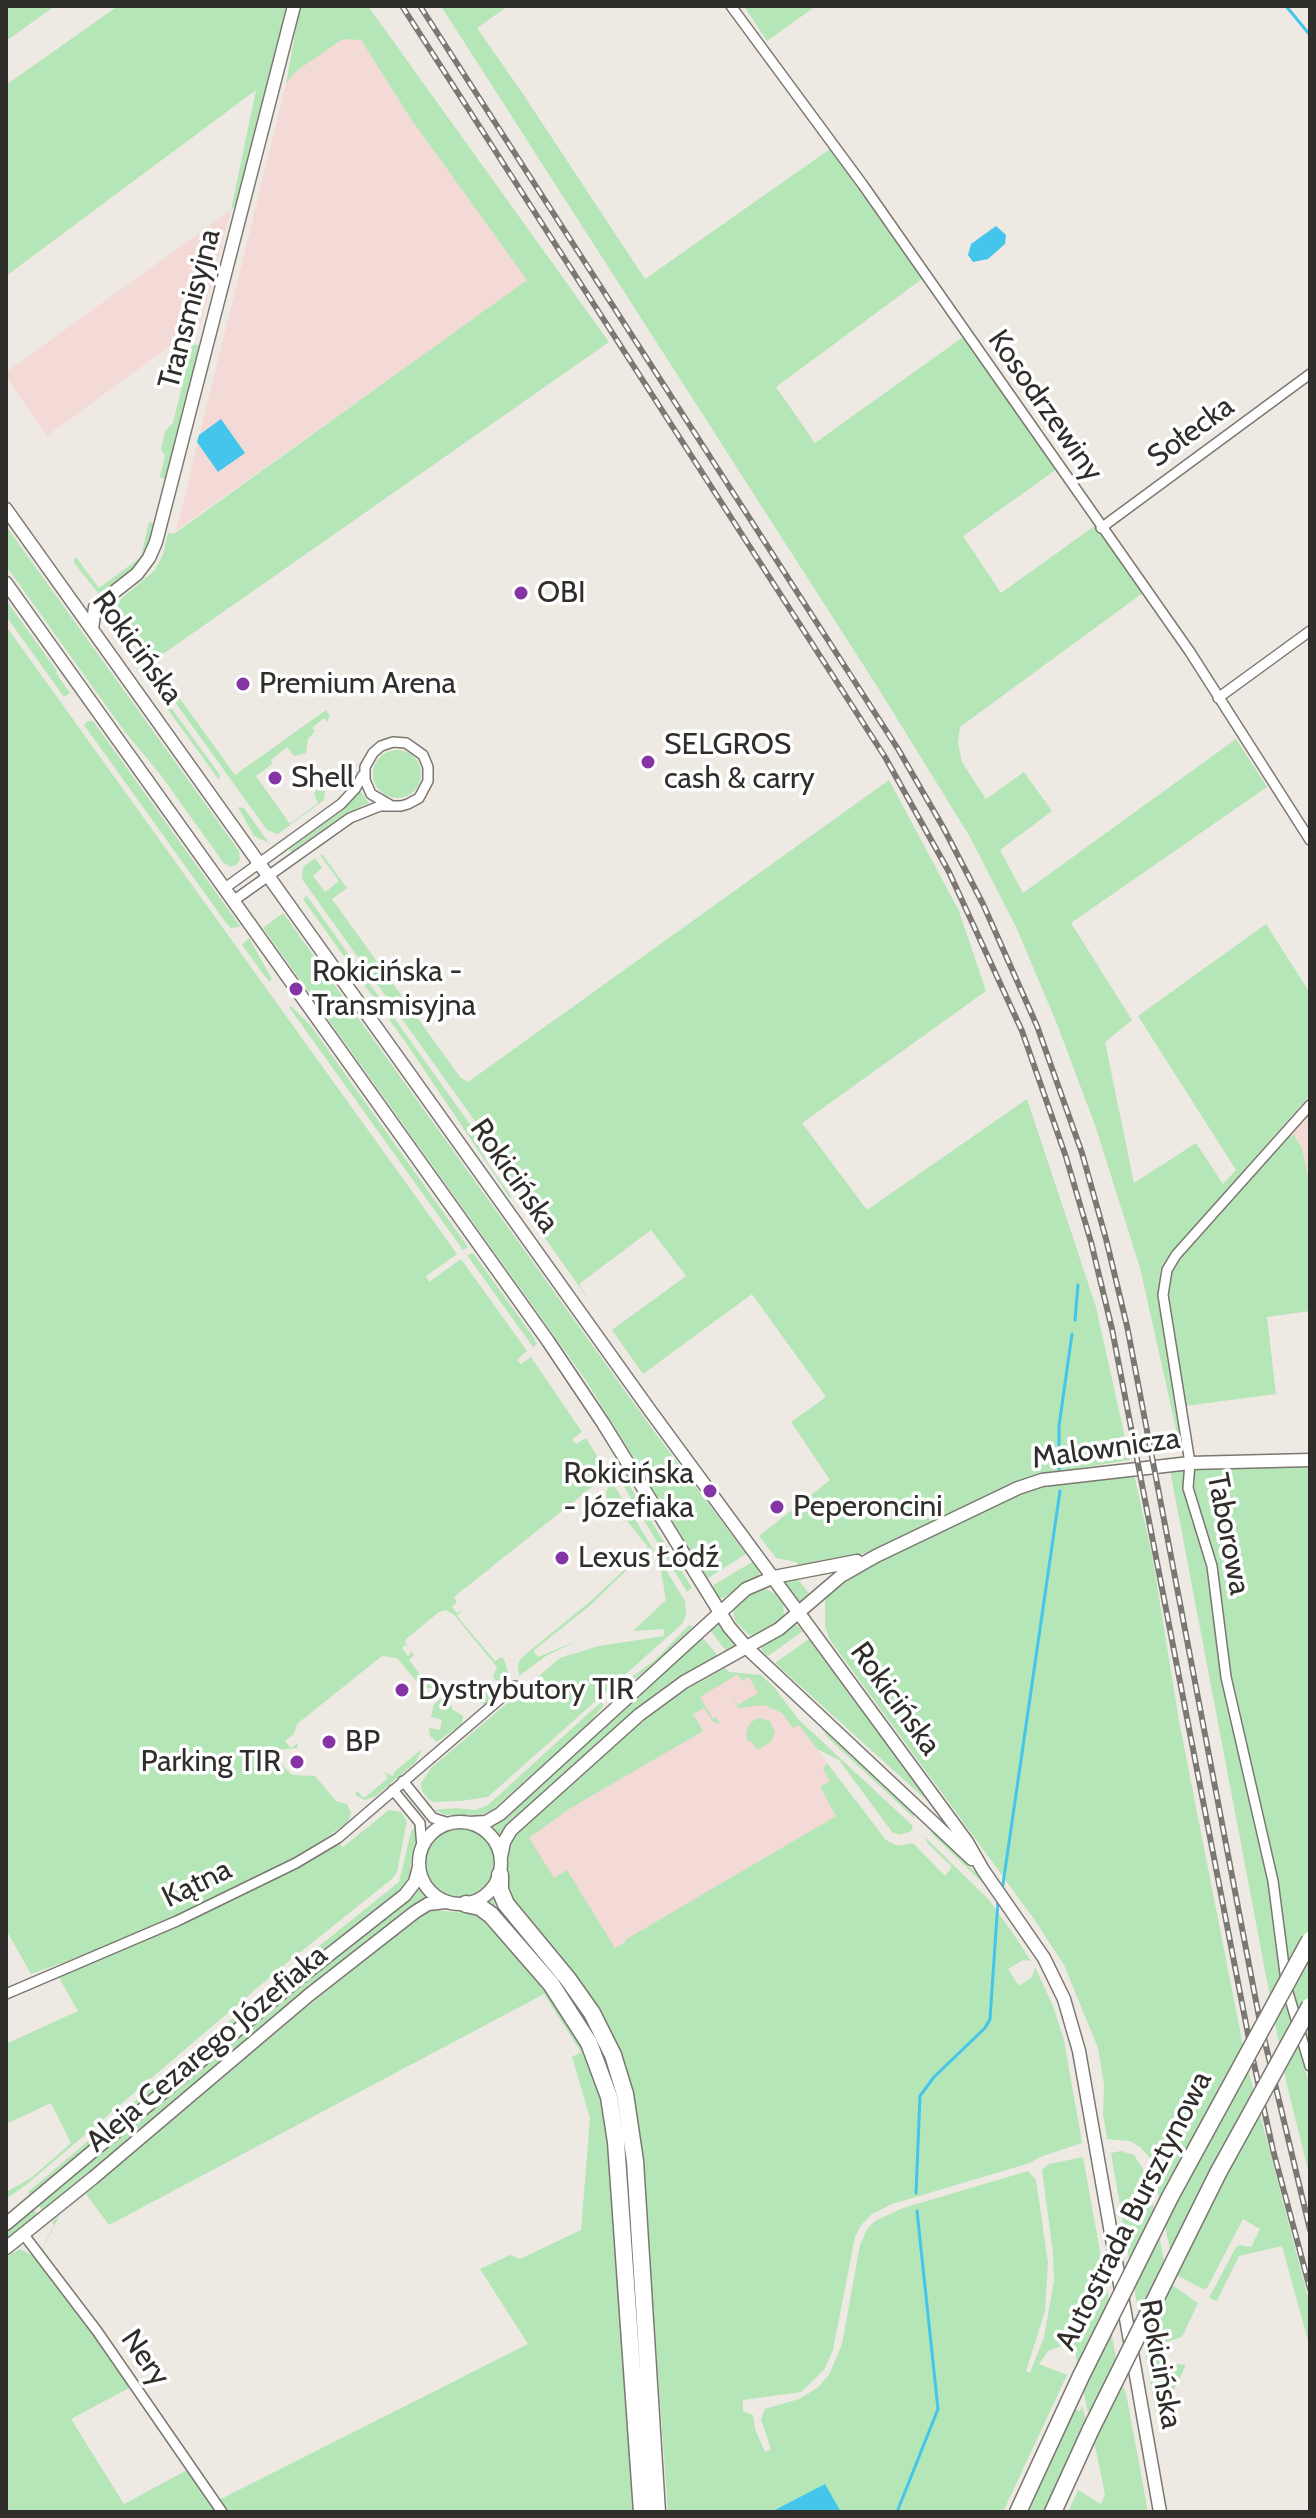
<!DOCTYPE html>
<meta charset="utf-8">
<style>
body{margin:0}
#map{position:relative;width:1316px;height:2518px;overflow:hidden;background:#efe9e3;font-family:Cabin,sans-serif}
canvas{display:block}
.frame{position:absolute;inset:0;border:8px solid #302e2b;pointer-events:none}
</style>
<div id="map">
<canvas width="1316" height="2518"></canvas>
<div class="frame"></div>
</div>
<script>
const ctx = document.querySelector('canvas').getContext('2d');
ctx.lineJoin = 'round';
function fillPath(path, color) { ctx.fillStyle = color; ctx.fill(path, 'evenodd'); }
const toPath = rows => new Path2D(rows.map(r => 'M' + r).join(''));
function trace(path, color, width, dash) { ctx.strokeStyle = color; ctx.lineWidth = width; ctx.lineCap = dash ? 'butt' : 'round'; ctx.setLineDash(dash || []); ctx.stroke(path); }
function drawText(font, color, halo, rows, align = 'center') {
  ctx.font = font + ' Cabin,sans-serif'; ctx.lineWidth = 7; ctx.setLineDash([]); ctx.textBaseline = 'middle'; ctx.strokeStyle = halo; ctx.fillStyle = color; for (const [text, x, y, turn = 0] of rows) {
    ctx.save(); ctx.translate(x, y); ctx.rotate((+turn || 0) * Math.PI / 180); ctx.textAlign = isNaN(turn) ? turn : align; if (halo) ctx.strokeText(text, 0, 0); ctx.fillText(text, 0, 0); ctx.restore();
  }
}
fillPath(toPath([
 [343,39,361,40,411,119,528,280,176,531,286,84,295,72],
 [231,210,201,323,47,436,6,377,6,368,9,370],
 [1310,1106,1310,1184,1302,1148,1297,1138,1287,1131],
 [725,1672,748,1674,766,1680,863,1811,591,1970,519,1847]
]), '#f4dad7');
fillPath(toPath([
 [6,6,55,6,6,41],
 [118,6,287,6,272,79,238,204,231,210,256,90,6,276,6,85],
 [300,6,368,6,609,342,153,661,235,775,326,710,330,716,327,722,324,718,312,728,315,731,308,739,306,753,294,756,287,747,271,760,272,764,256,776,290,824,318,803,314,794,317,789,325,791,324,800,278,834,267,830,124,631,112,612,113,606,155,570,163,554,168,533,174,534,527,280,411,119,361,40,343,39,295,72,286,84],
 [441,6,508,6,477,28,521,91,645,279,830,149,922,279,776,387,815,443,963,337,1057,469,963,536,1001,593,1096,525,1144,592,960,727,958,743,962,762,986,799,1024,772,1052,811,1000,850,1023,893,1236,739,1267,787,1071,923,1132,1020,1105,1042,1134,1183,1196,1143,1223,1184,1236,1170,1138,1016,1266,924,1310,993,1310,1095,1171,1253,1160,1271,1159,1302,1183,1443,1181,1451,1140,1268,1096,1128,1057,1024,1017,929,970,837,880,691],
 [744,6,816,6,767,41],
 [192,344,202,346,166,479,160,477,165,455,161,450,165,431,173,423],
 [165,487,152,538,145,553,129,574,99,594,74,563,74,559,76,557,99,588,141,557,149,522,155,523,162,489],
 [6,526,239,851,240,860,236,865,230,867,223,862,160,774,125,732,6,566],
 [6,600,57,671,56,673,70,693,64,697,6,616],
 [106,618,220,775,219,780,108,627],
 [6,626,457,1254,426,1276,429,1282,461,1259,527,1351,517,1360,521,1364,531,1357,582,1432,572,1439,576,1444,586,1438,607,1472,602,1479,454,1597,457,1602,452,1607,457,1613,463,1609,457,1616,495,1661,502,1657,505,1662,509,1675,505,1687,485,1704,474,1702,473,1693,479,1697,498,1682,493,1677,497,1667,454,1615,446,1610,439,1612,406,1639,405,1642,408,1647,405,1645,402,1648,408,1656,411,1653,410,1649,414,1655,409,1660,426,1682,433,1678,437,1683,434,1688,422,1688,397,1658,382,1656,297,1724,294,1734,285,1741,291,1748,298,1743,297,1748,274,1750,274,1757,292,1775,315,1776,336,1801,347,1804,351,1813,348,1822,295,1860,185,1913,93,1952,31,1974,6,1930],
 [88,721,93,721,240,926,238,927,231,928,226,923,84,725],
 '373 774a24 24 0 1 1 48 0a24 24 0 1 1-48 0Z',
 [889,780,959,911,986,991,802,1123,867,1210,1027,1099,1096,1307,1130,1460,1036,1475,866,1553,800,1567,796,1562,776,1558,759,1536,830,1480,791,1422,826,1397,752,1294,643,1374,612,1330,686,1276,651,1230,579,1284,590,1302,519,1201,523,1198,519,1193,515,1195,490,1161,479,1134,477,1124,302,879,303,867,315,858,322,868,313,876,325,892,339,881,320,855,322,854,347,888,332,899,460,1077,468,1082],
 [360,791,369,803,343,815,291,852,289,849,343,810],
 [238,807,244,808,269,843,254,836],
 [307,896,472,1127,487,1162,512,1197,510,1198,411,1050,303,899],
 [283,913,653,1430,746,1554,708,1578,585,1379,263,928],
 [249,938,272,979,269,982,242,945],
 [291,1006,311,1026,468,1247,463,1250,289,1007],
 [1294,1135,1302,1148,1310,1185,1310,1311,1267,1317,1276,1394,1185,1406,1167,1293,1171,1273,1185,1252,1288,1136],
 [473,1253,532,1335,537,1344,533,1347,467,1255],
 [1310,1464,1310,2046,1292,1994,1277,1883,1227,1664,1217,1566,1191,1485,1192,1469],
 [619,1468,692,1588,687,1592,617,1475],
 [1184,1469,1186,1496,1204,1550,1212,1587,1219,1658,1267,1872,1286,2005,1310,2086,1310,2178,1286,2081,1170,1470],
 [1134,1474,1153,1560,1179,1721,1246,2061,1310,2305,1310,2348,1282,2246,1239,2256,1217,2301,1209,2298,1236,2247,1240,2245,1251,2247,1260,2229,1243,2219,1207,2288,1203,2289,1175,2274,1151,2159,1140,2147,1130,2141,1107,2139,1103,2114,1104,2085,1098,2048,1064,1965,1034,1919,830,1640,825,1626,825,1598,866,1567,1035,1486],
 [612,1482,685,1601,686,1615,682,1624,488,1797,460,1801,433,1802,428,1799,422,1791,421,1783,431,1768,560,1658,599,1646,664,1636,664,1629,633,1631,666,1600,659,1559,650,1547,592,1604,533,1651,538,1657,579,1640,546,1656,519,1676,518,1665,521,1658,592,1600,648,1547,616,1507,609,1512,607,1508,606,1492],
 [752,1562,759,1572,759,1576,723,1598,720,1598,712,1586],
 [797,1578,810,1595,800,1604,783,1583],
 [764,1588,776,1594,783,1603,784,1615,780,1621,758,1635,749,1635,735,1621,733,1610,741,1599],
 [718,1621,738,1644,727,1652,709,1629],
 [795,1624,803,1631,768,1656,762,1651,762,1647],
 [689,1625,693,1627,655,1664,622,1688,620,1685,654,1661],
 [701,1636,719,1657,672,1683,640,1707,500,1836,492,1826,505,1818,643,1693],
 [809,1639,924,1796,924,1798,775,1663],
 [725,1668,729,1672,761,1675,775,1688,798,1719,913,1826,911,1831,901,1835,892,1832,839,1760,817,1749,799,1725,793,1728,782,1713,764,1705,738,1708,733,1698,738,1705,758,1693,749,1677,742,1681,738,1674,700,1697,713,1719,716,1717,720,1724,713,1722,704,1708,693,1714,703,1731,569,1809,529,1838,554,1878,567,1870,615,1948,626,1942,625,1940,836,1816,820,1787,830,1781,823,1769,827,1763,886,1840,898,1846,913,1843,945,1876,952,1867,928,1844,925,1837,989,1900,1016,1938,1031,1961,1023,1960,1008,1969,1019,1986,1032,1977,1035,1967,1053,2006,1064,2040,1082,2143,1040,2157,1030,2163,892,2204,872,2214,861,2225,855,2237,833,2350,824,2370,801,2392,743,2400,743,2411,753,2415,755,2429,765,2452,771,2449,761,2419,765,2409,799,2399,817,2388,829,2375,842,2344,860,2245,867,2229,875,2221,903,2208,1028,2171,1036,2180,1048,2263,1045,2311,1026,2371,1030,2373,1044,2337,1054,2281,1053,2253,1042,2170,1049,2164,1083,2157,1111,2312,1111,2332,1120,2379,1126,2393,1148,2512,1068,2512,1078,2490,1101,2504,1105,2494,1075,2351,1067,2344,1048,2351,1039,2364,1067,2375,1003,2512,668,2512,644,2182,633,2097,624,2065,510,1898,507,1886,509,1850,516,1835,636,1727,677,1695],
 [443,1697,444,1705,452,1706,452,1709,463,1716,462,1724,437,1742,430,1736,429,1728,440,1730,442,1720,431,1717,434,1704],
 [601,1702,604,1705,586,1727,491,1811,480,1815,446,1815,434,1810,457,1808,475,1810,488,1805],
 [758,1718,770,1721,775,1732,771,1742,757,1750,751,1741,748,1742,746,1733,750,1723],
 [821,1728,913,1813,915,1819,827,1737],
 [422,1749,416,1762,376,1796,365,1800,355,1795,357,1791,364,1798,388,1778,384,1772,393,1776,395,1771],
 [389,1810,401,1812,407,1821,397,1872,393,1878,283,1966,26,2185,7,2198,6,2192,31,2178,71,2143,51,2103,6,2124,6,2044,78,2011,58,1976,297,1867,338,1843,343,1847],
 [415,1827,417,1837,412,1853,410,1874,403,1887,293,1975,31,2196,28,2192,288,1971,399,1882,411,1832],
 '426 1863a34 34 0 1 1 68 0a34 34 0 1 1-68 0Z',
 [930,1832,936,1834,982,1879,993,1893],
 [419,1888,426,1898,412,1906,306,1991,44,2212,39,2206,301,1985,409,1899],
 [496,1896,586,2018,612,2071,626,2134,653,2512,614,2092,487,1903],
 [433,1910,477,1914,498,1934,556,2003,580,2041,599,2089,608,2132,633,2512,228,2512,219,2500,528,2344,480,2269,510,2255,520,2259,581,2230,590,2118,572,2057,581,2052,544,1994,109,2225,86,2194,60,2215,43,2248,45,2251,42,2249,54,2225,52,2222,314,2001,418,1918],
 [1121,2151,1134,2155,1148,2177,1168,2282,1198,2303,1182,2337,1166,2342,1156,2359,1174,2369,1177,2364,1186,2365,1162,2415,1156,2415,1111,2153],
 [34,2210,39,2216,6,2241,6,2231],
 [20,2249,35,2257,93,2333,131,2387,71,2419,124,2504,189,2469,219,2512,6,2512,6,2257],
 [1082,2405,1087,2423,1046,2512,1025,2512,1073,2408,1080,2411]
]), '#b4e6b7');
fillPath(toPath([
 [996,226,1006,235,1005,244,988,259,973,262,968,255,971,244],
 [221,419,245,453,218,472,197,442,199,435],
 [825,2484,841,2512,773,2512,773,2511]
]), '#44c5eb');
trace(toPath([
 [1286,6,1310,35],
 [1075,1320,1078,1285],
 [1059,1469,1059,1426,1072,1334],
 [1002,1891,1060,1491],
 [916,2193,920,2096,934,2077,985,2028,990,2019,998,1901],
 [897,2512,938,2409,917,2211]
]), '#44c5eb', 3);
const street = toPath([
 [731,6,863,185,1190,652,1310,840],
 [1101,528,1310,374],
 [1218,698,1310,631],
 [225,888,341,804,355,789,363,775],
 [233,901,350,818,380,806,401,806,408,804,419,798,428,781,428,767,423,755,406,743,393,742,381,746,373,753,365,767,365,780,371,794,390,805],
 [1310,1105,1176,1255,1167,1270,1163,1295,1190,1463,1188,1488,1212,1566,1226,1677,1273,1881,1287,1989,1310,2066],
 [403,1781,433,1818,449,1823],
 [393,1790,420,1823,422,1848],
 [6,1994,177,1921,296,1863,338,1838,515,1686],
 [24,2235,97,2331,222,2512]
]);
const secondary = toPath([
 [6,509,649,1409,967,1842,983,1870,1044,1958,1064,1999,1079,2051,1160,2512],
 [6,583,548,1341,603,1423,729,1627,747,1648,972,1859],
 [92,629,95,607,137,574,149,558,156,542,294,6],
 '419 1863a41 41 0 1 1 82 0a41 41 0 1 1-82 0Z',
 [469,1823,486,1822,500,1814,746,1589,774,1577,857,1561],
 [501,1857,504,1842,511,1830,639,1715,684,1682,779,1629,841,1576,876,1556,1018,1488,1042,1480,1190,1463,1310,1460],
 [6,2224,297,1980,405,1895,415,1882,419,1867],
 [6,2248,93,2178,309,1995,415,1912,428,1904,446,1902]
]);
const highway = toPath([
 [500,1875,500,1890,506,1904,568,1979,592,2013,613,2055,625,2094,635,2161,657,2512],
 [466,1904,480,1907,491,1915,551,1984,589,2043,609,2097,616,2142,642,2512],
 [1018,2512,1081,2376],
 [1053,2512,1091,2429]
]);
trace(street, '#7c7771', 12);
trace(secondary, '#7c7771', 15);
trace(highway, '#7c7771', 19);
trace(street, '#fff', 9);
trace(secondary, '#fff', 12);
trace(highway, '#fff', 16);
const rail = toPath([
 [402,6,885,757,949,872,1022,1031,1066,1157,1091,1242,1112,1329,1252,2055,1273,2150,1310,2289],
 [420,6,898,749,943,827,983,904,1037,1026,1082,1153,1106,1239,1127,1326,1259,2017,1310,2230]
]);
trace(rail, '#7b7874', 6);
trace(rail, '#fff', 3, [9]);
const highwayBridge = toPath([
 [1081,2376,1170,2197,1310,1940],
 [1091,2429,1218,2173,1310,2006]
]);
trace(highwayBridge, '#7c7771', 19, []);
trace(highwayBridge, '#fff', 16);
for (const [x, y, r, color] of [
 [521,593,8,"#8434a4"],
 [243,684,8,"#8434a4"],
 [648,762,8,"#8434a4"],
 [275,778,8,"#8434a4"],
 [296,989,8,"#8434a4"],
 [710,1491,8,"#8434a4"],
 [777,1507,8,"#8434a4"],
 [562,1558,8,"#8434a4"],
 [402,1690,8,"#8434a4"],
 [329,1742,8,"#8434a4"],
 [297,1762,8,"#8434a4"]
]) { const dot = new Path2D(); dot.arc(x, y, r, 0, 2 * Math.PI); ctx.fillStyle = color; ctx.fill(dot); trace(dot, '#fff', 3); }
drawText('30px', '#302e2b', '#fff', [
 ["Transmisyjna",190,309,-75],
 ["Kosodrzewiny",1045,406,55],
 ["Sołecka",1191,432,-36],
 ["Rokicińska",137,648,54],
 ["Rokicińska",514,1176,55],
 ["Malownicza",1106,1449,-8],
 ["Taborowa",1228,1534,79],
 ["Rokicińska",895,1699,54],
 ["Kątna",197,1884,-26],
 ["Aleja Cezarego Józefiaka",207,2049,-40],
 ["Autostrada Bursztynowa",1134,2211,-63],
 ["Nery",145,2358,55],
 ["Rokicińska",1160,2364,80]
]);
drawText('30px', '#302e2b', '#fff', [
 ["OBI",537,593],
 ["Premium Arena",259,684],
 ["SELGROS",664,745],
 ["cash & carry",664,779],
 ["Shell",291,778],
 ["Rokicińska -",312,972],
 ["Transmisyjna",312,1006],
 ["Rokicińska",694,1474,"right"],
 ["- Józefiaka",694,1508,"right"],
 ["Peperoncini",793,1507],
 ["Lexus Łódź",578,1558],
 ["Dystrybutory TIR",418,1690],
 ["BP",345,1742],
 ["Parking TIR",281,1762,"right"]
], 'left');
</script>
